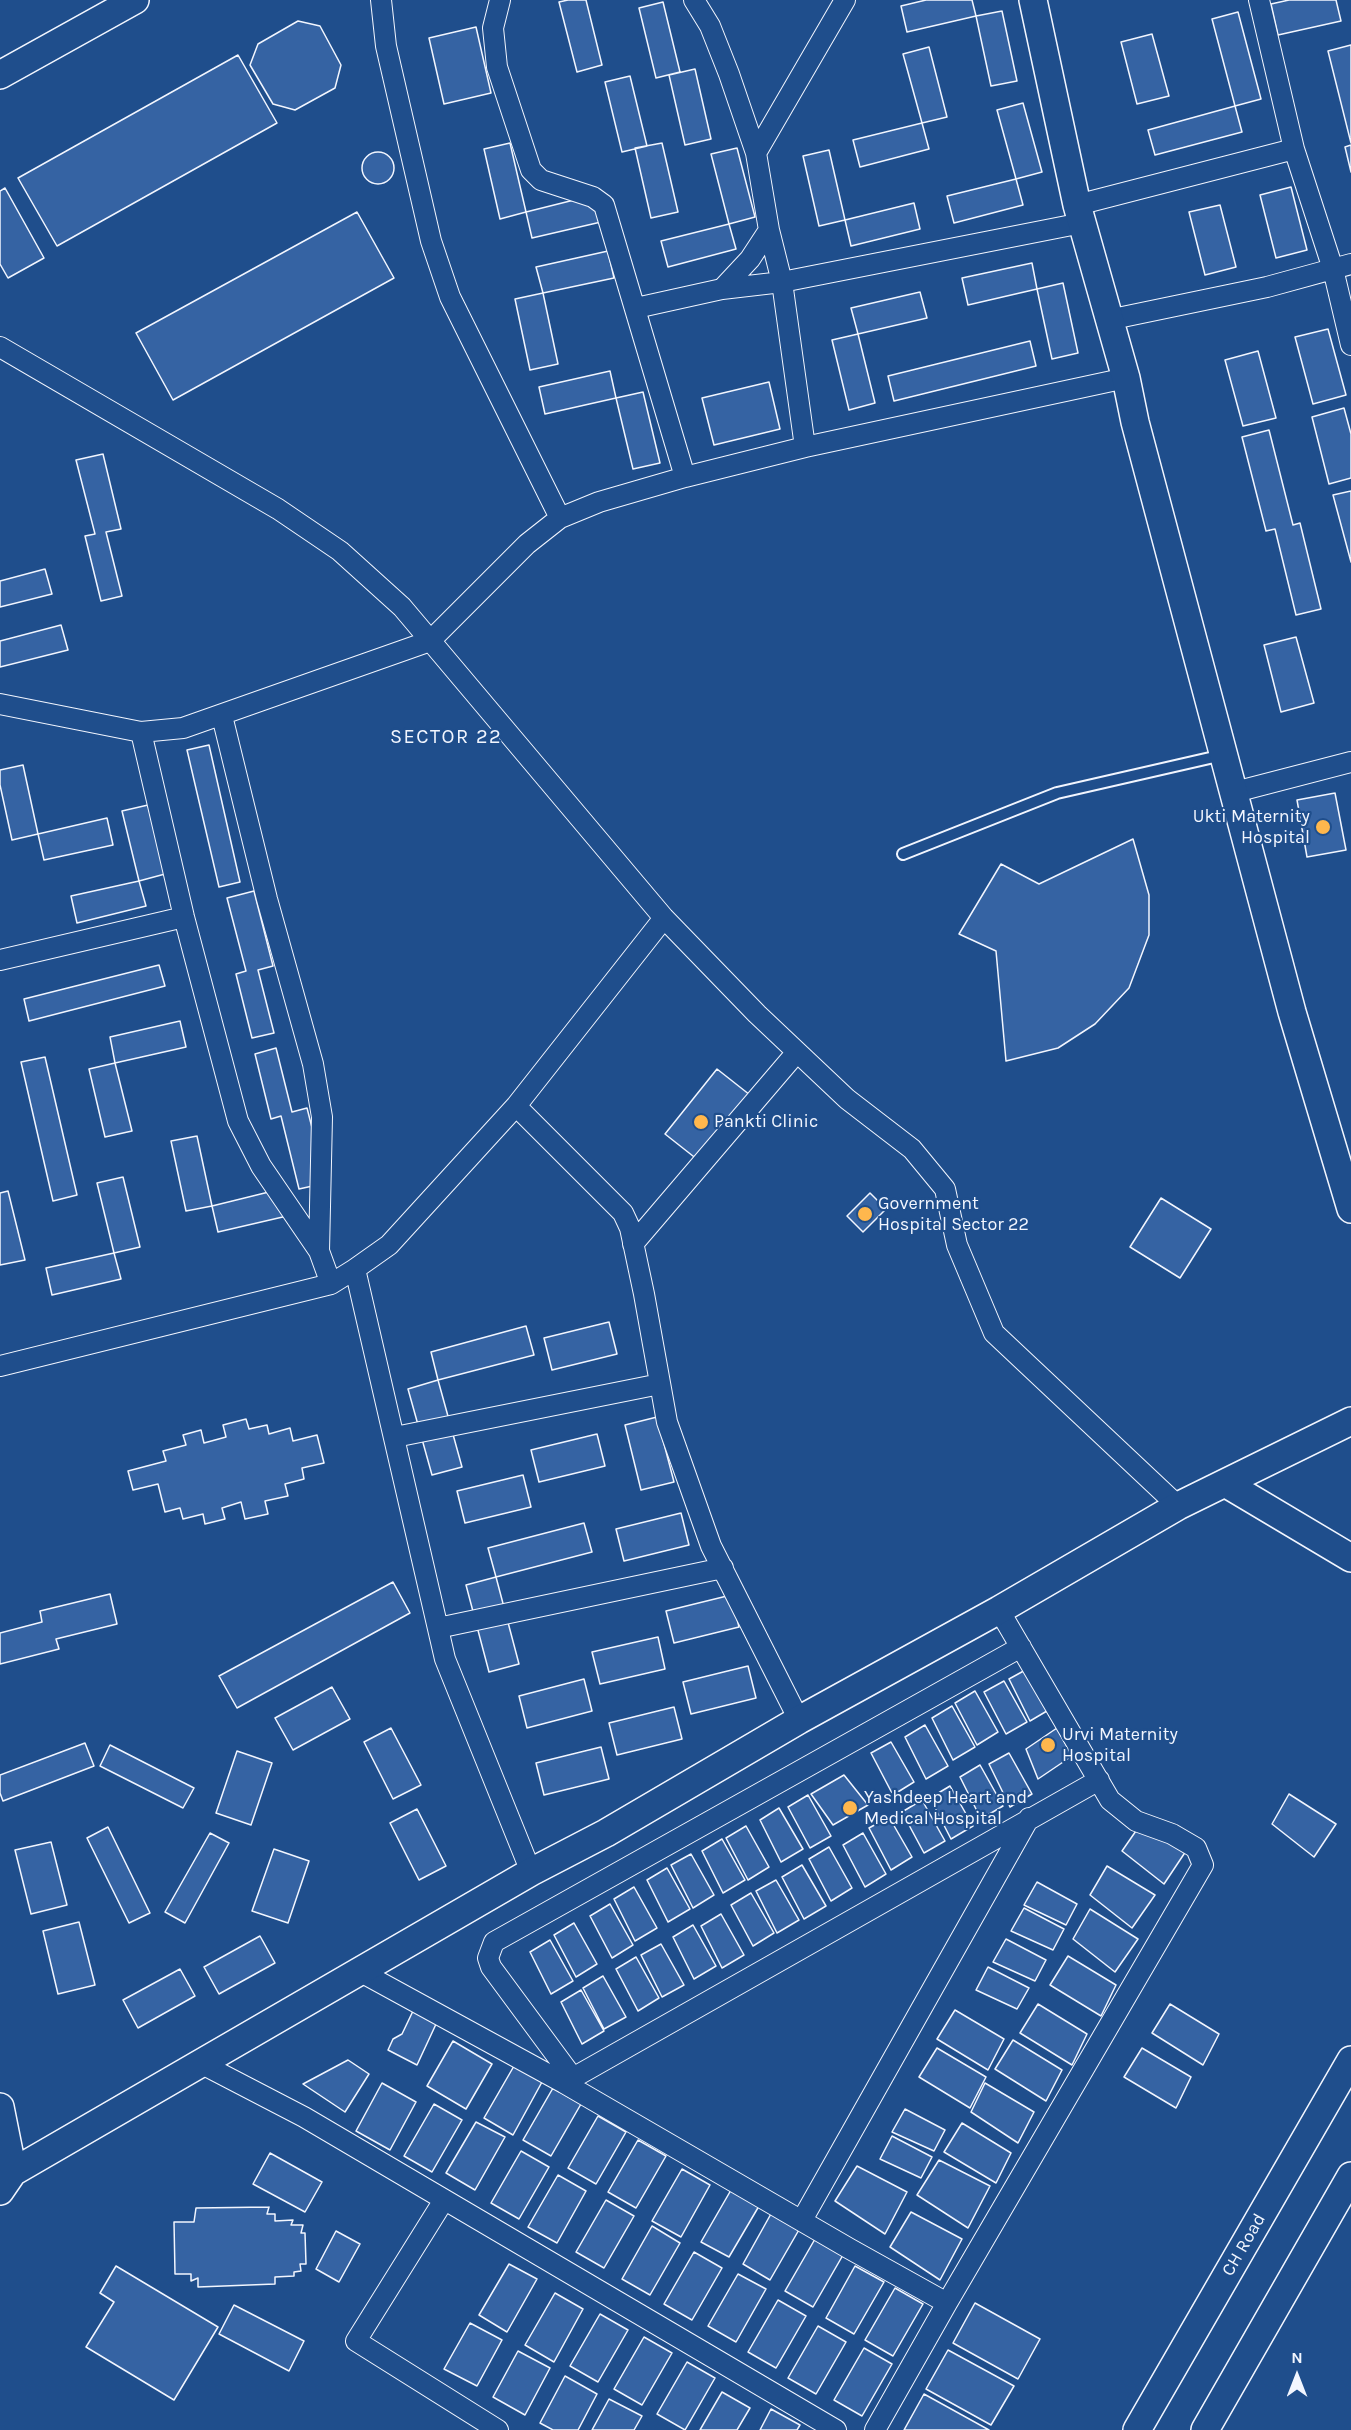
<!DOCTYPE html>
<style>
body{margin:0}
#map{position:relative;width:1351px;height:2430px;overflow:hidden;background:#1f4e8c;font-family:Karla,sans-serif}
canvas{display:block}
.north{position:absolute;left:1267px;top:2346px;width:60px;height:60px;-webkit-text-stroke:4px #1f4e8c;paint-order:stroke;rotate:0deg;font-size:16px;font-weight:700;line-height:24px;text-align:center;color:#f2f6ff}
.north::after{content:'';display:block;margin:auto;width:21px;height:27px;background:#f2f6ff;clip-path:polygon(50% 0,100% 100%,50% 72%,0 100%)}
</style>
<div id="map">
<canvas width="1351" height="2430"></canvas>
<div class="north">N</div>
</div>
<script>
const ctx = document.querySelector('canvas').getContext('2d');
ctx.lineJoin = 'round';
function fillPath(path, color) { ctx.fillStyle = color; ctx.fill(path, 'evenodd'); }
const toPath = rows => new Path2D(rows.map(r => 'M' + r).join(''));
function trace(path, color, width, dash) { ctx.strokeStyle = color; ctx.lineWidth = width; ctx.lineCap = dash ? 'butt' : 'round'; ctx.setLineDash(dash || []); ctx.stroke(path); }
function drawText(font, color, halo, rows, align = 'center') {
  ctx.font = font + ' Karla,sans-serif'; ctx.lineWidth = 4.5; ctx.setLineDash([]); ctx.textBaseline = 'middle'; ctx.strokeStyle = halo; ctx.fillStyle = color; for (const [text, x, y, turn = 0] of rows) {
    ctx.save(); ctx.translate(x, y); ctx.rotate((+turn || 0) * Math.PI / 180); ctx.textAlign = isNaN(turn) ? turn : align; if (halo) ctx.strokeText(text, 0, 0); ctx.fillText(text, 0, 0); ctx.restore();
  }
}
const building = toPath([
 [568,0,586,0,602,65,577,72,559,2,568,0],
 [926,0,972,0,976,16,907,32,901,6,926,0],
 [1336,0,1341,21,1278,35,1271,4,1289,0,1336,0],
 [663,2,680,72,656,78,639,8,663,2],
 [1002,11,1017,81,991,86,976,16,1002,11],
 [1238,12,1261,99,1235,106,1212,19,1238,12],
 [298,21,320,26,341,65,335,88,295,110,273,104,250,65,258,44,298,21],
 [476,27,491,93,444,104,429,38,476,27],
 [1152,34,1169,96,1137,104,1121,42,1152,34],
 [1351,45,1351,143,1328,51,1351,45],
 [929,47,947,117,922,123,903,54,929,47],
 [238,55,277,123,57,246,18,178,238,55],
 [695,69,711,139,685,145,669,75,695,69],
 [630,76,647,146,622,152,605,82,630,76],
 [1023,103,1042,172,1016,179,997,110,1023,103],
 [1235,106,1242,132,1155,155,1148,130,1235,106],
 [922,123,929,149,860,167,853,140,922,123],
 [510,143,526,212,500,219,484,149,510,143],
 [662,143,678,212,651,218,635,148,662,143],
 [1351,145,1351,172,1345,147,1351,145],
 [737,148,755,217,729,224,711,154,737,148],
 [829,150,845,220,819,226,803,156,829,150],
 '362 168a16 16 0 1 1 32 0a16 16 0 1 1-32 0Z',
 [1016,179,1023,205,954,223,947,196,1016,179],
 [1291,187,1307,250,1276,258,1260,195,1291,187],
 [5,188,44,258,8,278,0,264,0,191,5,188],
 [594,195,601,222,532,238,526,212,594,195],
 [914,203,920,229,851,246,845,220,914,203],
 [1220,205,1236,267,1205,275,1189,212,1220,205],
 [357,212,394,278,173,400,136,333,357,212],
 [729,224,736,249,668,267,661,241,729,224],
 [608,251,614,278,543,293,536,267,608,251],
 [1032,263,1037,289,968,305,962,278,1032,263],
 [1063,283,1078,353,1052,359,1037,289,1063,283],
 [920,292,927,318,858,334,851,308,920,292],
 [543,293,558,364,530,370,515,299,543,293],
 [1328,329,1346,395,1313,404,1295,337,1328,329],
 [858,334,875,403,849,410,832,340,858,334],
 [1030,341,1036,366,894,401,888,376,1030,341],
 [1258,351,1276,418,1243,426,1225,360,1258,351],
 [610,371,616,398,545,414,539,387,610,371],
 [769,382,780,429,714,445,702,398,769,382],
 [643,392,660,463,633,469,616,398,643,392],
 [1344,408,1351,434,1351,478,1329,484,1312,417,1344,408],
 [1269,430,1293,525,1300,523,1321,609,1296,615,1275,529,1266,531,1242,437,1269,430],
 [103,454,121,529,106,532,122,596,101,601,85,536,95,534,76,460,103,454],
 [1351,491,1351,562,1333,495,1351,491],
 [45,569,52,594,0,607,0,581,45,569],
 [61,625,68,650,0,667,0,641,61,625],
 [1296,637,1314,703,1281,712,1264,645,1296,637],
 [209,745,240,882,219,887,187,750,209,745],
 [23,765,38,834,12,840,0,785,0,770,23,765],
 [1335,793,1346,850,1307,857,1297,800,1335,793],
 [148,805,165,874,139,881,122,811,148,805],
 [107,818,113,845,44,860,38,834,107,818],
 [1133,839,1149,895,1149,935,1129,988,1095,1024,1058,1048,1006,1061,996,951,959,934,1001,864,1039,884,1133,839],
 [139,881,146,906,77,923,71,896,139,881],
 [254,891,273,966,258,970,274,1033,252,1038,236,974,246,971,227,898,254,891],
 [159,965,165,986,29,1021,24,999,159,965],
 [180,1021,186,1047,115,1063,110,1037,180,1021],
 [276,1048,292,1112,307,1108,326,1183,299,1189,281,1116,271,1119,255,1054,276,1048],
 [45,1057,77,1195,53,1201,21,1062,45,1057],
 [115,1063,132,1131,105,1137,89,1069,115,1063],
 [717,1069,750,1095,698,1160,665,1134,717,1069],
 [197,1136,212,1206,186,1211,171,1141,197,1136],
 [123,1177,140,1247,114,1253,97,1183,123,1177],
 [281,1189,287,1216,218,1232,212,1206,281,1189],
 [8,1191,25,1260,0,1265,0,1193,8,1191],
 [870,1193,886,1209,863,1232,847,1216,870,1193],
 [1161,1198,1211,1229,1180,1278,1130,1247,1161,1198],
 [114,1253,121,1279,52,1295,46,1268,114,1253],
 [609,1322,617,1354,552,1370,544,1338,609,1322],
 [526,1326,534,1355,438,1380,431,1352,526,1326],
 [438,1380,462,1467,432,1475,408,1389,438,1380],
 [657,1417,674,1482,641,1490,625,1425,657,1417],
 [246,1419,249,1429,267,1425,269,1434,290,1428,293,1441,317,1435,324,1463,302,1468,304,1479,285,1484,288,1496,265,1501,268,1514,245,1519,241,1502,222,1508,225,1519,205,1524,203,1514,183,1519,180,1508,165,1512,158,1484,133,1490,128,1471,166,1461,163,1451,186,1445,183,1435,201,1430,204,1443,226,1437,223,1425,246,1419],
 [597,1434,605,1466,539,1482,531,1450,597,1434],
 [523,1475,531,1507,465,1523,457,1491,523,1475],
 [681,1513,689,1545,624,1561,616,1529,681,1513],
 [584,1523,592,1552,496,1577,488,1548,584,1523],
 [496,1577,519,1664,489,1672,466,1585,496,1577],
 [393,1582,410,1613,237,1708,219,1676,393,1582],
 [110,1594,117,1624,56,1639,59,1649,0,1664,0,1633,42,1622,40,1611,110,1594],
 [731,1595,739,1627,674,1643,666,1611,731,1595],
 [658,1637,665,1669,600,1684,592,1652,658,1637],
 [748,1666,756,1698,691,1714,683,1682,748,1666],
 [1029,1668,1052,1708,1030,1721,1009,1679,1029,1668],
 [584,1679,592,1711,527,1728,519,1696,584,1679],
 [1004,1681,1027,1722,1006,1734,984,1692,1004,1681],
 [332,1687,350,1719,293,1750,275,1718,332,1687],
 [975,1691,998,1732,977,1745,955,1703,975,1691],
 [952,1706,975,1747,953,1760,932,1718,952,1706],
 [674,1707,682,1739,617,1755,609,1723,674,1707],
 [925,1725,948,1766,926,1779,905,1737,925,1725],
 [391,1728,421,1785,393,1799,364,1742,391,1728],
 [1057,1728,1072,1756,1038,1779,1026,1749,1057,1728],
 [891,1742,914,1782,893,1795,871,1753,891,1742],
 [85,1743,94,1766,3,1801,0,1793,0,1775,85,1743],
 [110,1745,194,1788,183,1808,100,1766,110,1745],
 [601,1747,609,1779,544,1795,536,1763,601,1747],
 [237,1751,272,1763,251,1825,216,1813,237,1751],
 [1009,1753,1032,1794,1010,1807,989,1764,1009,1753],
 [980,1765,1003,1806,981,1819,960,1777,980,1765],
 [844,1775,868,1805,833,1825,811,1794,844,1775],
 [950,1786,973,1826,951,1839,930,1798,950,1786],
 [1289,1794,1336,1824,1314,1857,1272,1824,1289,1794],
 [808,1795,831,1836,810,1848,788,1807,808,1795],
 [922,1800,945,1841,924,1853,902,1812,922,1800],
 [779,1808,803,1849,781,1862,760,1820,779,1808],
 [417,1809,446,1866,419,1880,390,1823,417,1809],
 [889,1817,912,1857,891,1870,869,1828,889,1817],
 [746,1826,769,1867,748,1880,726,1838,746,1826],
 [108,1827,150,1913,129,1923,87,1838,108,1827],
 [1138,1828,1186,1851,1164,1884,1122,1851,1138,1828],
 [210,1833,229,1843,185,1923,165,1912,210,1833],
 [863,1833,886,1874,865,1887,843,1845,863,1833],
 [722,1839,745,1880,723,1893,702,1851,722,1839],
 [51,1842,67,1905,31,1914,15,1850,51,1842],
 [829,1847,852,1888,831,1901,809,1859,829,1847],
 [274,1849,309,1861,288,1923,252,1911,274,1849],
 [691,1854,714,1895,693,1908,671,1865,691,1854],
 [802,1865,826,1906,804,1919,782,1877,802,1865],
 [1107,1866,1155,1895,1132,1928,1090,1895,1107,1866],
 [667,1868,690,1909,668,1922,647,1880,667,1868],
 [776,1880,799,1920,777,1933,756,1891,776,1880],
 [1037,1882,1077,1904,1066,1925,1024,1905,1037,1882],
 [634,1887,657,1928,635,1941,614,1899,634,1887],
 [751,1893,774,1933,753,1946,731,1905,751,1893],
 [610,1904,633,1945,612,1958,590,1916,610,1904],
 [1024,1908,1064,1929,1053,1950,1011,1931,1024,1908],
 [1090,1909,1138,1939,1115,1972,1073,1939,1090,1909],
 [721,1914,744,1955,722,1968,701,1926,721,1914],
 [79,1922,95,1985,58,1994,43,1931,79,1922],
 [574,1923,597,1964,576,1977,554,1935,574,1923],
 [693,1925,716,1966,694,1979,673,1937,693,1925],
 [260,1936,275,1963,219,1994,204,1967,260,1936],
 [1006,1939,1046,1960,1035,1981,993,1962,1006,1939],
 [550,1940,573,1981,551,1994,530,1952,550,1940],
 [661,1944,684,1985,662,1997,641,1955,661,1944],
 [1068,1956,1116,1985,1101,2016,1050,1985,1068,1956],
 [636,1957,659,1998,638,2011,616,1969,636,1957],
 [988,1967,1029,1988,1017,2009,976,1990,988,1967],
 [180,1969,195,1996,138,2028,123,2000,180,1969],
 [603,1976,626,2017,604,2029,583,1988,603,1976],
 [581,1990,604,2031,582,2044,561,2002,581,1990],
 [1038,2004,1087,2034,1072,2065,1020,2033,1038,2004],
 [1170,2004,1219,2034,1203,2065,1152,2033,1170,2004],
 [955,2010,1004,2039,988,2070,937,2039,955,2010],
 [413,2011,437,2022,417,2065,388,2050,393,2039,402,2034,413,2011],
 [1013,2040,1062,2070,1046,2101,995,2069,1013,2040],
 [453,2041,492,2064,466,2109,427,2086,453,2041],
 [937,2048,986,2077,970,2108,919,2077,937,2048],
 [1142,2048,1191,2077,1176,2108,1124,2077,1142,2048],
 [348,2060,369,2074,345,2112,303,2084,348,2060],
 [514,2066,542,2082,513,2135,484,2118,514,2066],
 [382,2083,416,2102,390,2150,356,2131,382,2083],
 [985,2083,1034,2112,1018,2143,971,2112,985,2083],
 [553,2088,581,2104,551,2156,523,2140,553,2088],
 [434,2104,462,2120,432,2172,404,2156,434,2104],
 [905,2109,945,2130,934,2151,892,2132,905,2109],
 [598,2116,626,2132,596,2184,568,2168,598,2116],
 [476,2122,505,2137,475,2190,446,2173,476,2122],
 [962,2123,1011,2153,996,2183,944,2152,962,2123],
 [892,2136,932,2157,921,2178,880,2159,892,2136],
 [638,2140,666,2156,636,2208,608,2192,638,2140],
 [521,2151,549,2167,519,2219,491,2203,521,2151],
 [270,2153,322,2182,305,2212,253,2184,270,2153],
 [939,2160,990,2186,968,2228,917,2195,939,2160],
 [857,2166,907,2192,885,2234,835,2201,857,2166],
 [682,2169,710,2185,681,2237,652,2221,682,2169],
 [558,2175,586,2191,557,2243,528,2227,558,2175],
 [731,2190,759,2206,729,2257,701,2242,731,2190],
 [606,2200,634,2216,604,2268,576,2252,606,2200],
 [269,2207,267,2214,275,2214,275,2221,293,2220,291,2225,303,2225,301,2233,305,2233,306,2264,300,2264,301,2271,294,2272,294,2276,275,2277,275,2284,198,2287,198,2278,191,2281,191,2274,175,2274,174,2222,194,2222,196,2208,269,2207],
 [772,2212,800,2228,770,2280,743,2264,772,2212],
 [911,2212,962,2239,940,2280,890,2247,911,2212],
 [652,2226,680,2243,650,2295,622,2279,652,2226],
 [336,2231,360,2244,339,2282,316,2269,336,2231],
 [815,2239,843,2255,813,2307,785,2291,815,2239],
 [694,2252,722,2268,692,2320,664,2304,694,2252],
 [509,2264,537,2279,507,2332,479,2315,509,2264],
 [116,2266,218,2327,174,2400,86,2347,114,2302,100,2293,116,2266],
 [855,2266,884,2282,854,2334,826,2318,855,2266],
 [738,2274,766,2289,736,2342,708,2326,738,2274],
 [895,2288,923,2304,893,2356,865,2340,895,2288],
 [555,2293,583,2309,554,2362,525,2345,555,2293],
 [778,2300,806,2316,776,2368,748,2352,778,2300],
 [975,2303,1040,2339,1018,2379,953,2343,975,2303],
 [234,2305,304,2341,289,2371,219,2334,234,2305],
 [600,2314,628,2330,598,2382,570,2366,600,2314],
 [470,2323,502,2340,477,2386,444,2369,470,2323],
 [818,2326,846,2342,816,2394,788,2378,818,2326],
 [644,2337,672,2353,642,2405,614,2389,644,2337],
 [864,2348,892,2364,862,2416,834,2400,864,2348],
 [948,2350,1014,2386,991,2425,926,2389,948,2350],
 [518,2351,550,2368,525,2415,493,2397,518,2351],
 [687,2362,715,2378,685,2430,657,2414,687,2362],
 [565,2376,597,2394,578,2430,553,2430,540,2423,565,2376],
 [722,2392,750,2408,737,2430,700,2430,722,2392],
 [924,2394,989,2430,904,2430,924,2394],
 [609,2399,642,2416,634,2430,592,2430,609,2399],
 [771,2409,800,2425,797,2430,760,2430,771,2409]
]);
fillPath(building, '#3563a3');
trace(building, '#f2f6ff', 1.5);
const lane = toPath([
 [903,854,1057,793,1223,755]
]);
const street = toPath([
 [381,0,386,46,431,241,450,297,560,518],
 [500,0,493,28,497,67,531,170,541,180,593,197,604,205,685,477],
 [694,0,710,26,729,74,756,153,769,230,782,282,805,447],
 [1259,0,1294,149,1333,269,1351,345],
 [756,153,845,0],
 [1077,205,1294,149],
 [722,289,750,259,769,230],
 [636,308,722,289,782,282,1082,223],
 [1108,320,1267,287,1351,264],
 [0,347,278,509,340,551,402,607,664,918,757,1014,847,1099,912,1149,945,1189,957,1245,994,1333,1178,1506],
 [0,704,141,732,183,728,430,641,527,544,560,518,599,502,685,477,805,447,1126,378],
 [222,716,267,899,313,1064,322,1117,319,1251],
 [141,732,184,917,238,1121,261,1166,319,1251,331,1284],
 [1235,792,1351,762],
 [0,960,184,917],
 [516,1106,623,1213,630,1228,644,1294,667,1422,711,1546,799,1720],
 [633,1244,797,1052],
 [355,1269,445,1659,531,1872],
 [0,1366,331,1284,355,1269,389,1245,516,1106,664,918],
 [395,1437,660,1384],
 [438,1628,723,1568],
 [361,1972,564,2083,850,2249,947,2303],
 [202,2064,304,2117,836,2430],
 [573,2078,491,1967,488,1958,494,1942,1021,1647],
 [564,2083,1099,1780],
 [444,2200,356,2341,498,2430],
 [802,2220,1029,1818],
 [875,2430,947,2303,1203,1865,1196,1848,1172,1834,1136,1821,1110,1800,999,1610]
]);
const secondary = toPath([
 [1033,0,1077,205,1126,378,1135,422,1292,1012,1351,1209],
 [0,75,135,0],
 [1225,1483,1351,1558],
 [0,2107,13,2172],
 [0,2191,13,2172,531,1872,606,1833,799,1720,999,1610,1178,1506,1351,1421],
 [1137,2430,1351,2060],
 [1205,2430,1351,2176]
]);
trace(lane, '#f2f6ff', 14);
trace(street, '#f2f6ff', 22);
trace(secondary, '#f2f6ff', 30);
trace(lane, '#1f4e8c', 10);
trace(street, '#1f4e8c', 20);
trace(secondary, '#1f4e8c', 27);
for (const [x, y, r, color] of [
 [1323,827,8,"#ffb74d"],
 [701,1122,8,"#ffb74d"],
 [865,1214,8,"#ffb74d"],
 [1048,1745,8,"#ffb74d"],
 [850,1808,8,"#ffb74d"]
]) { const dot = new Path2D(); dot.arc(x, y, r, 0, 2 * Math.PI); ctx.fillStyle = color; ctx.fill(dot); trace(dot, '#1f4e8c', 2); }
drawText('18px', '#f2f6ff', '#1f4e8c', [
 ["Ukti Maternity",1310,817,"right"],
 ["Hospital",1310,838,"right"],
 ["Pankti Clinic",714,1122],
 ["Government",878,1204],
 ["Hospital Sector 22",878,1225],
 ["Urvi Maternity",1062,1735],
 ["Hospital",1062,1756],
 ["Yashdeep Heart and",864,1798],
 ["Medical Hospital",864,1819]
], 'left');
drawText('18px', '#f2f6ff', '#1f4e8c', [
 ["CH Road",1244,2245,-60]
]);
ctx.letterSpacing = '1.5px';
drawText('20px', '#f2f6ff', '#1f4e8c', [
 ["SECTOR 22",446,737]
]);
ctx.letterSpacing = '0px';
</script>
